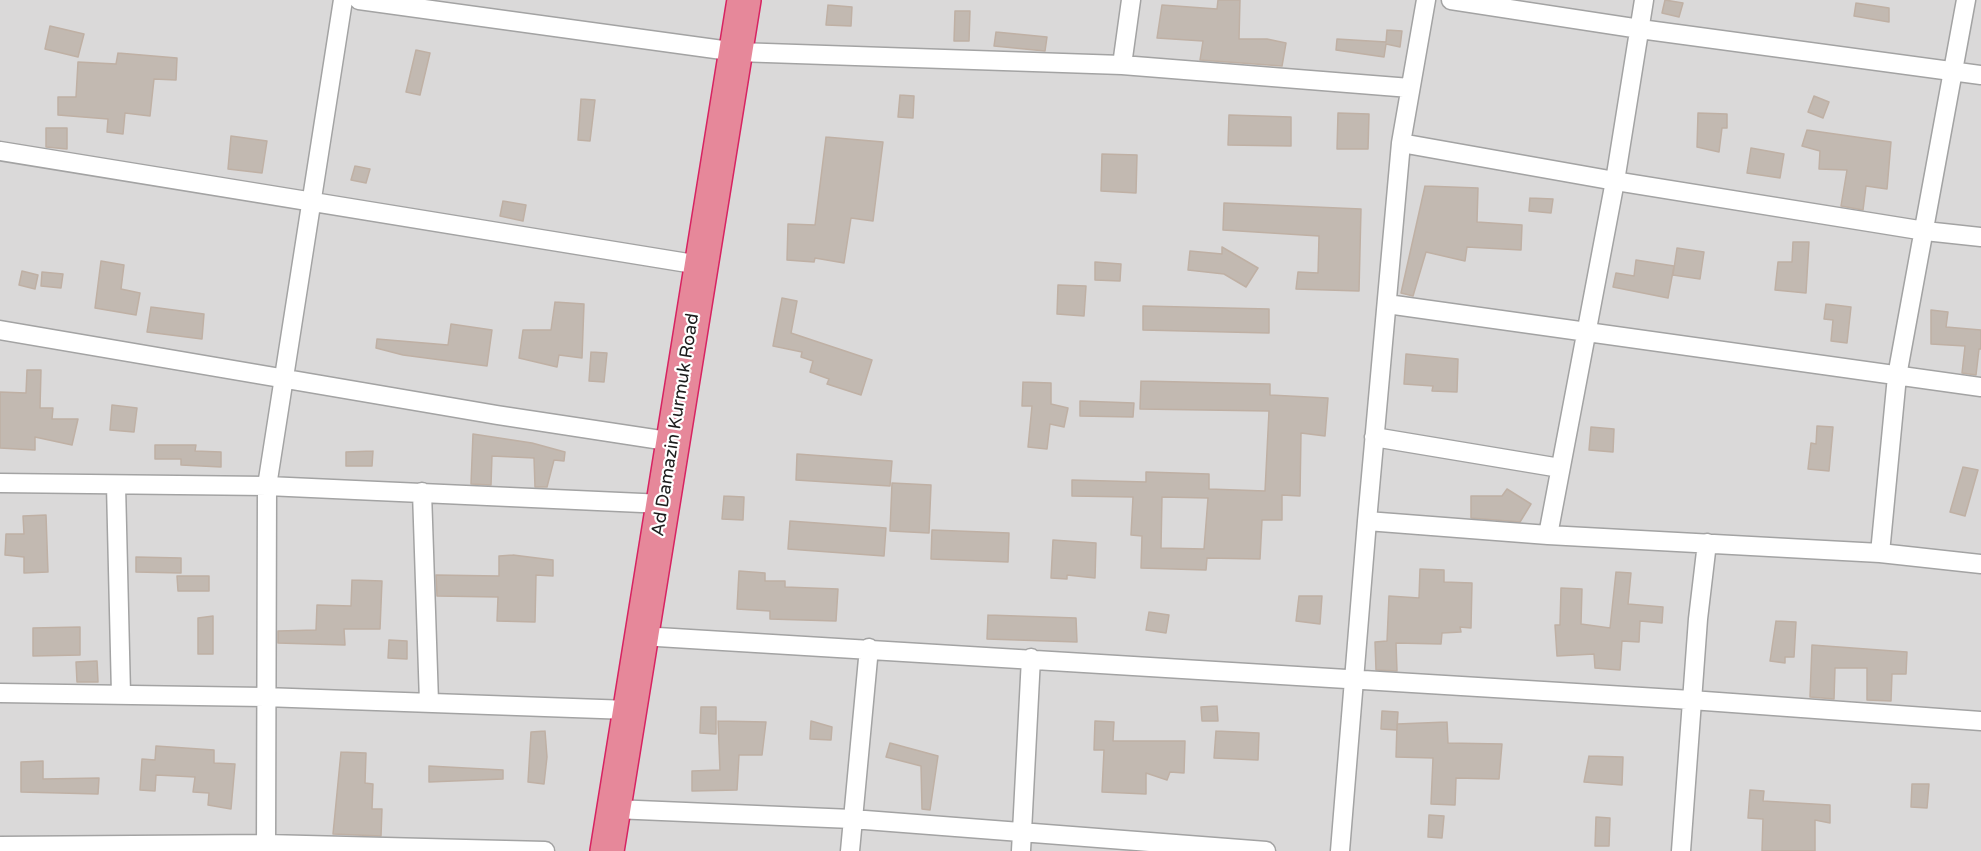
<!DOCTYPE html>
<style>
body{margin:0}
canvas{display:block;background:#eee9e1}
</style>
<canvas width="1981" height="851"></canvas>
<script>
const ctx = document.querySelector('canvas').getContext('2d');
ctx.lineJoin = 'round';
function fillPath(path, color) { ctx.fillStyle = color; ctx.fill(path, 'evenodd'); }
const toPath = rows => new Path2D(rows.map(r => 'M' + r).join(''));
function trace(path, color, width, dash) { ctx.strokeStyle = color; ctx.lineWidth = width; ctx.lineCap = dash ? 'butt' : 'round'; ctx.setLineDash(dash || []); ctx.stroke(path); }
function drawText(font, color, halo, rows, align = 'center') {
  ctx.font = font + ' "Varela Round",sans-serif'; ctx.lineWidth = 4.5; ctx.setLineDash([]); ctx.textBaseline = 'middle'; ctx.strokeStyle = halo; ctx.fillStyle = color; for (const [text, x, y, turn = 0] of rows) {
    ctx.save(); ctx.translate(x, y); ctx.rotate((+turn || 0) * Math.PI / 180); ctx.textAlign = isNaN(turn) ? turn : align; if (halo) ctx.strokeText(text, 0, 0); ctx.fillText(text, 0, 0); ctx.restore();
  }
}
fillPath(toPath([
 [0,0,1981,0,1981,851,0,851]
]), '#dad9d9');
const building = toPath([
 [1218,0,1240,0,1239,39,1267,39,1286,43,1282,66,1200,60,1203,41,1157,38,1162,5,1217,9,1218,0],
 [1665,0,1683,3,1679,17,1662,13,1665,0],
 [1856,3,1889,8,1889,22,1854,16,1856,3],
 [828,5,852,7,851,26,826,25,828,5],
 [955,11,970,11,969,41,954,41,955,11],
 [50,26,84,34,78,57,45,49,50,26],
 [1387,30,1402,31,1400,47,1386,44,1384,57,1336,50,1337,39,1386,42,1387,30],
 [996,32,1047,37,1045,51,994,46,996,32],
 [416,50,430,53,420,95,406,92,416,50],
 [118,53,177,58,176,80,154,79,150,116,125,113,123,134,107,132,108,119,58,115,58,97,76,97,78,62,116,64,118,53],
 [900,95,914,96,913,118,898,117,900,95],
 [1814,96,1829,102,1823,118,1808,112,1814,96],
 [581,99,595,100,590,141,578,140,581,99],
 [1338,113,1369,114,1368,149,1337,149,1338,113],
 [1698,113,1727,114,1727,128,1722,128,1719,152,1697,147,1698,113],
 [1229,115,1291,117,1291,146,1228,145,1229,115],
 [46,128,67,128,67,149,46,147,46,128],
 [1807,130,1891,142,1887,189,1866,186,1863,210,1841,206,1847,170,1819,169,1820,151,1802,146,1807,130],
 [231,136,267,141,262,173,228,169,231,136],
 [826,137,883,142,873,221,851,218,844,263,815,258,814,262,787,260,788,224,815,225,826,137],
 [1751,148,1784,154,1780,178,1747,173,1751,148],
 [1102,154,1137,155,1136,193,1101,191,1102,154],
 [355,166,370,169,366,183,351,180,355,166],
 [1425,186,1478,188,1477,222,1522,225,1521,250,1467,247,1465,261,1426,252,1413,296,1401,293,1425,186],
 [1530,198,1553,199,1551,213,1529,211,1530,198],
 [503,201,526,205,523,221,500,216,503,201],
 [1224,203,1361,209,1359,291,1296,289,1298,272,1318,273,1319,236,1223,230,1224,203],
 [1793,242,1809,242,1806,293,1775,290,1778,262,1792,262,1793,242],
 [1222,247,1258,268,1246,287,1224,274,1188,270,1190,251,1222,254,1222,247],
 [1677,248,1704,252,1700,279,1673,275,1677,248],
 [1636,260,1674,266,1668,298,1613,287,1616,273,1634,276,1636,260],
 [101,261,124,265,121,289,140,293,136,315,95,308,101,261],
 [1095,262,1121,264,1120,281,1095,280,1095,262],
 [22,271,38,275,35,289,19,285,22,271],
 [42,272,63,274,61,288,41,286,42,272],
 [1058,285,1086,286,1084,316,1057,314,1058,285],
 [782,298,797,301,791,333,872,360,861,395,827,384,829,379,810,372,813,361,801,357,802,352,773,346,782,298],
 [555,302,584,304,582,358,559,355,557,367,519,358,523,330,551,330,555,302],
 [1826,304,1851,307,1847,343,1831,341,1833,320,1824,319,1826,304],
 [1143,306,1269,309,1269,333,1143,330,1143,306],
 [151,307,204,314,202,339,147,332,151,307],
 [1931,310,1948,312,1946,327,1981,330,1981,349,1979,349,1976,375,1962,373,1965,346,1931,344,1931,310],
 [451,324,492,330,487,366,403,355,376,348,377,339,448,345,451,324],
 [591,352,607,353,604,382,589,381,591,352],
 [1406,354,1458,359,1457,392,1432,391,1433,386,1404,384,1406,354],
 [27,370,41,370,40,408,53,408,52,419,78,419,72,445,35,437,35,450,0,448,0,392,26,393,27,370],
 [1141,381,1270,384,1270,395,1328,398,1325,436,1301,433,1300,496,1282,495,1282,520,1262,520,1260,559,1207,558,1206,570,1141,568,1142,536,1131,535,1133,497,1072,496,1072,480,1146,482,1146,472,1209,474,1209,489,1265,491,1269,411,1140,409,1141,381],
 [1162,497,1208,498,1204,549,1161,548,1162,497],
 [1023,382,1051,383,1051,404,1068,408,1064,427,1050,424,1047,449,1028,447,1032,406,1022,406,1023,382],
 [1080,401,1134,403,1133,417,1080,416,1080,401],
 [112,405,137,408,134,432,110,430,112,405],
 [1817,426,1833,427,1829,471,1808,469,1811,443,1816,444,1817,426],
 [1591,427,1614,429,1613,452,1589,450,1591,427],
 [473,434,532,443,565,452,564,461,554,460,547,487,535,487,534,458,492,456,491,485,471,484,473,434],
 [155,445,196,445,195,451,221,452,221,467,181,465,181,459,155,459,155,445],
 [373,451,372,466,346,466,346,452,373,451],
 [797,454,892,461,890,486,796,480,797,454],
 [1963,467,1978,470,1965,516,1950,512,1963,467],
 [892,483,931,485,929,533,890,531,892,483],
 [1507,489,1531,504,1520,522,1471,518,1471,496,1502,496,1507,489],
 [724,496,744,497,743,520,722,519,724,496],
 [46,515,48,572,24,573,24,557,5,555,6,534,24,534,23,516,46,515],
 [790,521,886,528,884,556,788,549,790,521],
 [932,530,1009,533,1008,562,931,559,932,530],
 [1053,540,1096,543,1095,578,1067,575,1067,579,1051,578,1053,540],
 [513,555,553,560,553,576,536,575,535,622,497,621,498,597,437,596,436,575,499,576,499,556,513,555],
 [136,557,181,558,181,573,136,572,136,557],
 [1420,569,1444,570,1444,582,1472,583,1471,628,1460,627,1461,632,1442,633,1441,644,1396,643,1397,671,1376,670,1375,642,1387,641,1389,596,1419,598,1420,569],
 [739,571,765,573,765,581,785,581,785,587,838,589,836,621,770,619,770,611,737,609,739,571],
 [1616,572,1631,573,1628,604,1663,607,1662,623,1640,621,1639,642,1622,641,1620,670,1595,668,1594,654,1557,656,1555,625,1560,625,1561,588,1582,589,1581,624,1610,628,1616,572],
 [177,576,209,576,209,591,178,591,177,576],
 [352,580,382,581,380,629,344,629,345,645,278,643,278,631,316,630,317,605,351,606,352,580],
 [1299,596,1322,596,1320,624,1296,621,1299,596],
 [1149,612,1169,615,1166,633,1146,630,1149,612],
 [988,615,1076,618,1077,642,987,639,988,615],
 [213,616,213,654,198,654,198,618,213,616],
 [1776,621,1796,622,1794,657,1785,657,1785,663,1770,661,1776,621],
 [80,627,80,655,33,656,33,628,80,627],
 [389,640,407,641,407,659,388,658,389,640],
 [1812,645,1907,652,1906,674,1892,674,1891,701,1867,700,1867,668,1835,668,1834,699,1810,697,1812,645],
 [97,661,98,682,77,682,76,662,97,661],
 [1217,706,1218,721,1202,721,1201,707,1217,706],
 [701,707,716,707,716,734,700,733,701,707],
 [1382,711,1398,712,1397,730,1381,729,1382,711],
 [718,721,766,722,762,755,739,755,737,790,692,791,692,771,720,770,718,721],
 [811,721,832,727,831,740,810,739,811,721],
 [1095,721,1114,722,1113,741,1185,741,1184,773,1170,772,1167,780,1146,773,1146,794,1102,792,1104,750,1094,750,1095,721],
 [1447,722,1448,743,1502,744,1499,779,1456,778,1455,805,1431,804,1433,758,1396,757,1397,724,1447,722],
 [545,731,547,757,544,784,528,782,531,732,545,731],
 [1216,731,1259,733,1258,760,1214,758,1216,731],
 [890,743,938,756,930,810,922,809,921,766,886,757,890,743],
 [156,746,214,750,214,763,235,764,231,809,208,805,209,793,193,792,195,777,156,775,155,791,140,790,142,759,155,760,156,746],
 [341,752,366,753,365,783,373,784,372,809,382,809,381,836,333,834,341,752],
 [1589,756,1623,757,1622,785,1584,782,1589,756],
 [43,761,43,779,99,778,98,794,21,792,21,762,43,761],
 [429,766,503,770,503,779,429,782,429,766],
 [1912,784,1929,784,1927,808,1911,807,1912,784],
 [1750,790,1764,791,1763,801,1830,805,1830,823,1815,820,1815,851,1762,851,1763,819,1748,818,1750,790],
 [1429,815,1444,816,1442,838,1428,837,1429,815],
 [1596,817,1610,818,1609,846,1595,846,1596,817]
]);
fillPath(building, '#c2b9b1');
trace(building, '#bfb0a4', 1.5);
const street = toPath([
 [359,0,737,52,1122,65,1410,88],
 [1451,0,1640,29,1981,75],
 [1122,65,1131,0],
 [1401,143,1615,181,1925,231,1981,237],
 [0,151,700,265],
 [1387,304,1981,387],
 [0,330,497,415,674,442],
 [1374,437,1560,468],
 [0,483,267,486,664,504],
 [116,485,121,694],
 [422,492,429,702],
 [1367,521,1548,535,1880,553,1981,564],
 [1548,535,1615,181,1644,0],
 [1880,553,1897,376,1966,0],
 [641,636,1691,700,1981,721],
 [0,693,264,697,629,710],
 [614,809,852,819,1266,851],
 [0,846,266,844,545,851],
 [266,851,267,486,343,0],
 [850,851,869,648],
 [1021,851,1031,658],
 [1340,851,1367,521,1401,143,1426,0],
 [1681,851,1698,619,1707,543]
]);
const highway = toPath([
 [607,851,744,0]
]);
trace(street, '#a3a3a3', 21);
trace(highway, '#d72361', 36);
trace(street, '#fff', 18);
trace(highway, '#e6889a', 33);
drawText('18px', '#1c1c1c', '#fff', [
 ["Ad Damazin Kurmuk Road",676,425,-81]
]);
</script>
